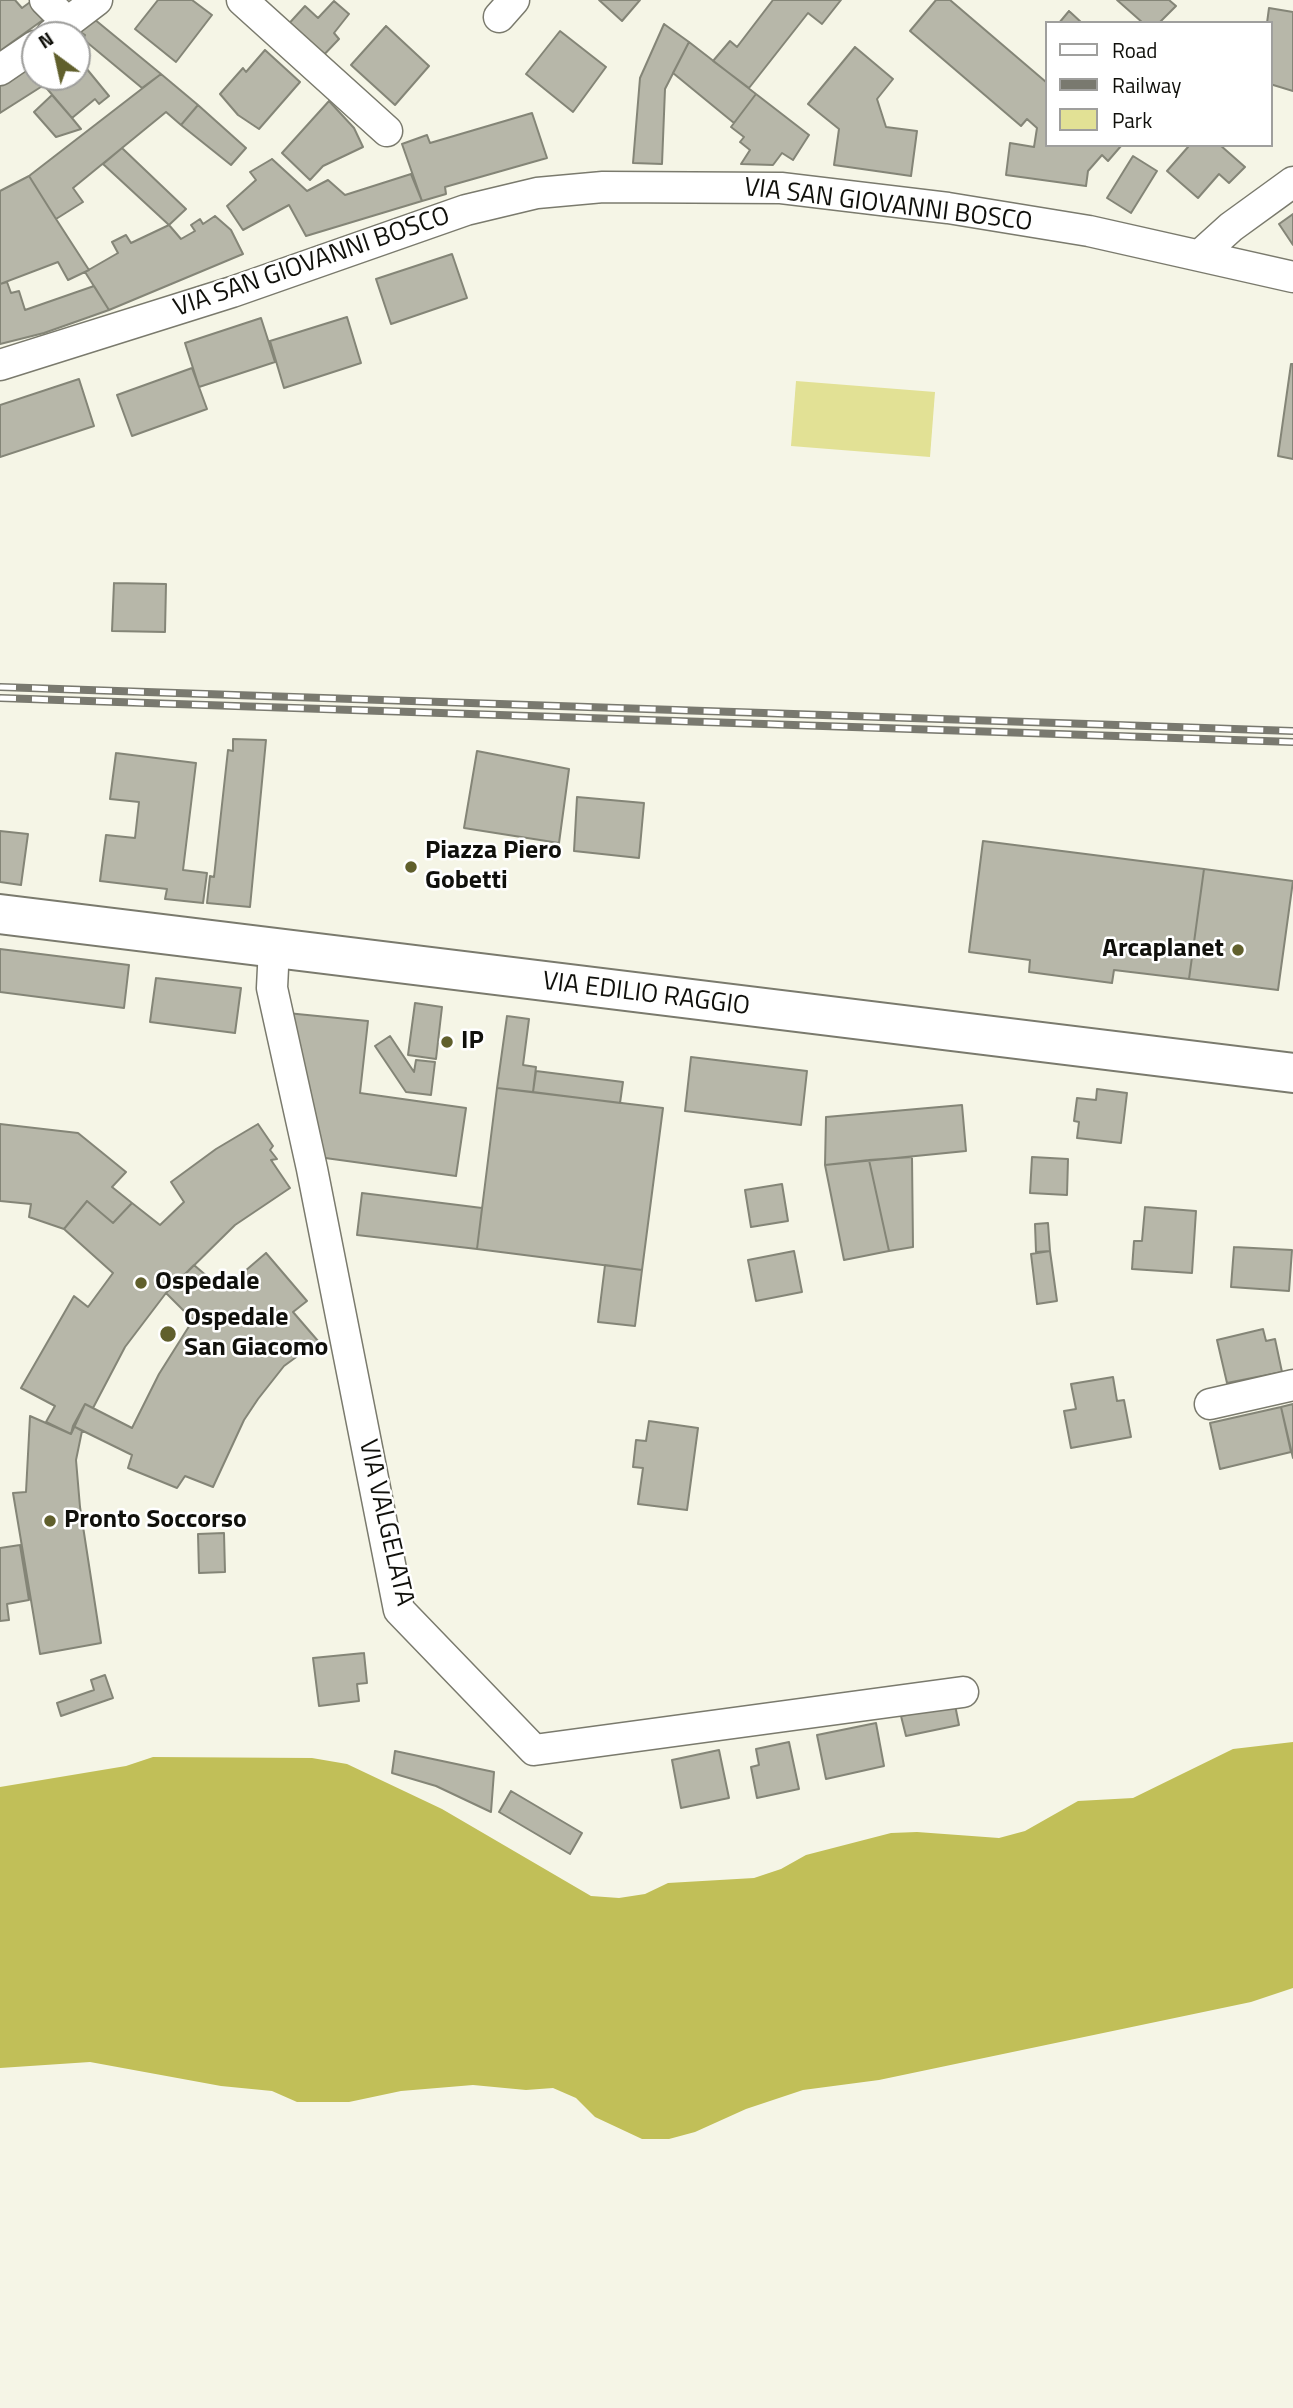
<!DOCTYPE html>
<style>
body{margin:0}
#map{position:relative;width:1293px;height:2408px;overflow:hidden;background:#f5f5e6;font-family:"Titillium Web",sans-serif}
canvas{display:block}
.legend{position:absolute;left:1045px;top:21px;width:228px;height:126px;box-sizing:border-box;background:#fff;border:2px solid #9f9f9d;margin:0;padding:9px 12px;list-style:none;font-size:21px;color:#10100b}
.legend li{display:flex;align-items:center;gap:14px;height:35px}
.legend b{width:35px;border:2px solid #9f9f9d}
.north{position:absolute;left:21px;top:21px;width:70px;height:70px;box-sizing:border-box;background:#fff;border:2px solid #9f9f9d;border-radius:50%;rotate:327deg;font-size:19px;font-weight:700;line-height:28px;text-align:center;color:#10100b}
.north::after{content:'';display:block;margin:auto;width:24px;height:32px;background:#605f2c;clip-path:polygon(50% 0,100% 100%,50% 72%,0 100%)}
</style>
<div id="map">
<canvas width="1293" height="2408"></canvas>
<ul class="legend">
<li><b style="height:9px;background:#fff"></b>Road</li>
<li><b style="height:9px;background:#79796f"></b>Railway</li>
<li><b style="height:19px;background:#e2e195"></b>Park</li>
</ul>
<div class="north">N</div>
</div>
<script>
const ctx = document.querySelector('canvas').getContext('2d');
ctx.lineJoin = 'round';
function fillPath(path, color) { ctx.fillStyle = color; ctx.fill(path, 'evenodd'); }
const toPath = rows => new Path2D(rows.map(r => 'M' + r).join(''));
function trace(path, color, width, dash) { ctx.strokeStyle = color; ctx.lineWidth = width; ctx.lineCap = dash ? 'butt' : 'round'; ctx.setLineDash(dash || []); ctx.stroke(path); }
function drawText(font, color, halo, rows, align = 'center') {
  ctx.font = font + ' "Titillium Web",sans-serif'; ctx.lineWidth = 5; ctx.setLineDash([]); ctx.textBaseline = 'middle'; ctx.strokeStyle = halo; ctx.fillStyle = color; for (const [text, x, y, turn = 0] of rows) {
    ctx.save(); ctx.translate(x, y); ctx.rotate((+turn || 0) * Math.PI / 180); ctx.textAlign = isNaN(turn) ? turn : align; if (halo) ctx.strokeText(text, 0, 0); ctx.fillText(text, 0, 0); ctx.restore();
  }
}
fillPath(toPath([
 [796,381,935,392,930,457,791,446]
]), '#e2e195');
fillPath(toPath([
 [1293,1742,1293,1988,1251,2002,879,2080,803,2090,746,2109,695,2132,669,2139,642,2139,595,2117,576,2098,553,2088,526,2090,473,2085,401,2091,349,2102,297,2102,272,2091,221,2086,90,2062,0,2068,0,1787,126,1766,153,1757,312,1758,347,1764,442,1809,591,1896,619,1898,645,1894,668,1883,754,1878,781,1869,806,1855,891,1833,917,1832,999,1838,1025,1831,1078,1801,1133,1798,1233,1749]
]), '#c1bf58');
const building = toPath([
 [0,0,15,0,22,8,33,0,47,17,0,51,0,0],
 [158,0,192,0,212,15,176,62,135,29,158,0],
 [599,0,640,0,622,21,599,0],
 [773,0,841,0,822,24,808,13,749,88,713,61,730,41,737,47,773,0],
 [936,0,950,0,1046,82,1046,145,1121,146,1108,161,1102,155,1088,171,1086,186,1006,175,1010,143,1034,147,1037,128,1027,119,1021,126,910,31,936,0],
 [1117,0,1169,0,1176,6,1159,23,1143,23,1117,0],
 [334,1,349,14,334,33,339,39,318,61,284,29,305,6,318,18,334,1],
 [1269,8,1293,12,1293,91,1270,84,1270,23,1267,23,1269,8],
 [1069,11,1082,23,1059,23,1069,11],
 [88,14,161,74,142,88,83,39,85,35,76,29,88,14],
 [664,24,689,42,665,89,662,164,633,163,640,78,664,24],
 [386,26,429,66,395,105,351,65,386,26],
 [560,31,606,67,573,112,526,74,560,31],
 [689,42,756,94,734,123,673,73,689,42],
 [855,47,893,79,877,99,886,127,917,131,911,176,834,165,839,129,808,104,855,47],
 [265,50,300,82,259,129,238,115,220,94,243,68,246,72,265,50],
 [77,57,109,96,99,104,95,99,72,118,37,77,77,77,77,57],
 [22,60,44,85,0,113,0,74,22,60],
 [161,74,198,105,181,125,166,112,73,188,83,202,56,219,29,176,161,74],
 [756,94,809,135,793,160,782,153,773,165,741,164,750,150,740,142,744,137,731,127,756,94],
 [52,95,72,118,81,129,56,137,34,112,52,95],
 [329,101,354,128,363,147,323,166,310,180,282,153,329,101],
 [198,105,246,148,231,165,181,125,198,105],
 [532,113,547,158,445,187,446,194,422,201,402,144,427,135,430,143,532,113],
 [1187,145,1220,145,1245,167,1229,183,1219,174,1198,198,1167,171,1188,147,1187,145],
 [122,148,186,209,169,225,103,164,122,148],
 [1133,156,1157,171,1131,213,1107,198,1133,156],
 [272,159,307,191,328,180,345,195,411,174,422,201,306,236,289,205,243,230,227,206,256,180,250,172,272,159],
 [29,176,56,219,89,270,68,280,58,262,0,284,0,191,29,176],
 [1293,214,1293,245,1279,224,1293,214],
 [215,216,231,230,243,254,109,310,85,272,118,253,112,242,126,235,131,243,169,225,181,239,195,231,191,225,200,219,203,224,215,216],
 [452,254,467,298,391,324,376,279,452,254],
 [7,282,11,293,19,291,25,310,94,286,109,310,44,333,0,344,0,284,7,282],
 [347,317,361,363,284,388,270,341,347,317],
 [261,318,275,362,199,387,185,343,261,318],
 [1291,364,1293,364,1293,459,1278,456,1291,364],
 [192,368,207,409,132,436,117,395,192,368],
 [79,379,94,426,0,457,0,405,79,379],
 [114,583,166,584,165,632,112,631,114,583],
 [233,739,266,740,250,907,207,903,210,876,214,877,228,750,233,751,233,739],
 [477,751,569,769,559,843,464,828,477,751],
 [116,753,196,763,183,870,207,873,203,903,165,899,167,889,100,881,106,835,135,838,139,802,110,799,116,753],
 [577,797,644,803,639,858,574,851,577,797],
 [0,831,28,834,21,885,0,882,0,831],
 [983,841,1204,869,1189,979,1114,970,1112,983,1029,972,1030,960,969,952,983,841],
 [1204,869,1293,881,1278,990,1189,979,1204,869],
 [0,949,129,965,124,1008,0,992,0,949],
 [156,978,241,988,235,1033,150,1022,156,978],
 [415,1003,442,1007,436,1059,408,1055,415,1003],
 [287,1013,368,1021,360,1093,466,1108,456,1176,318,1157,287,1013],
 [507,1016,529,1019,523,1065,536,1067,533,1092,497,1088,507,1016],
 [390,1036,414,1072,416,1060,435,1062,431,1095,406,1092,375,1046,390,1036],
 [691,1057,807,1071,801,1125,685,1111,691,1057],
 [536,1071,623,1082,620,1103,533,1092,536,1071],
 [497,1088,663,1108,642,1270,477,1249,497,1088],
 [1097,1089,1127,1093,1121,1143,1077,1138,1079,1122,1074,1121,1077,1098,1096,1100,1097,1089],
 [962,1105,966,1151,825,1165,826,1117,962,1105],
 [0,1124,78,1133,126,1172,112,1187,132,1203,113,1223,87,1201,64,1229,29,1217,31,1204,0,1201,0,1124],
 [258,1124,273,1146,270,1150,277,1159,271,1160,290,1188,235,1225,166,1293,125,1347,93,1408,85,1404,71,1434,46,1422,55,1406,21,1388,74,1296,88,1307,113,1273,64,1229,87,1201,113,1223,132,1203,160,1225,184,1202,171,1182,216,1149,258,1124],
 [912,1157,913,1247,889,1251,869,1160,912,1157],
 [1032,1157,1068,1159,1067,1195,1030,1193,1032,1157],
 [869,1160,889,1251,844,1260,825,1165,869,1160],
 [782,1184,788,1221,751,1227,745,1190,782,1184],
 [362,1193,482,1208,477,1249,357,1235,362,1193],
 [1145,1207,1196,1211,1192,1273,1132,1269,1134,1241,1142,1241,1145,1207],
 [1048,1223,1050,1251,1036,1252,1035,1224,1048,1223],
 [1234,1247,1292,1250,1289,1291,1231,1287,1234,1247],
 [794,1251,802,1292,756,1301,748,1260,794,1251],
 [1050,1251,1057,1301,1037,1304,1031,1254,1050,1251],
 [266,1253,307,1301,293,1312,318,1341,284,1366,258,1399,244,1420,213,1487,185,1476,177,1488,128,1468,132,1455,73,1426,85,1404,132,1428,159,1374,193,1320,166,1293,194,1265,223,1290,266,1253],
 [605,1265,642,1270,635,1326,598,1322,605,1265],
 [1263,1329,1266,1341,1275,1339,1282,1372,1227,1383,1217,1340,1263,1329],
 [1113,1377,1117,1401,1124,1400,1131,1437,1071,1448,1064,1411,1076,1409,1071,1384,1113,1377],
 [1293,1404,1293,1458,1281,1407,1293,1404],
 [1281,1407,1291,1452,1220,1469,1210,1423,1281,1407],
 [30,1416,71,1434,73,1426,82,1431,76,1460,80,1507,101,1643,40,1654,13,1493,26,1492,30,1416],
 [649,1421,698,1428,687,1510,638,1504,643,1468,633,1467,636,1440,646,1441,649,1421],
 [224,1533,225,1572,199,1573,198,1534,224,1533],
 [20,1545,29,1600,7,1604,9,1620,0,1621,0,1548,20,1545],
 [364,1653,367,1683,357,1684,359,1701,319,1706,313,1658,364,1653],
 [105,1675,113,1698,61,1716,57,1703,94,1690,91,1680,105,1675],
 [955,1705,959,1725,906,1736,901,1716,955,1705],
 [876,1723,884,1766,826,1779,817,1735,876,1723],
 [789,1742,799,1789,757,1798,751,1767,759,1765,756,1749,789,1742],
 [719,1750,729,1798,681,1808,672,1760,719,1750],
 [395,1751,494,1772,491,1812,436,1786,392,1773,395,1751],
 [511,1791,582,1833,570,1854,499,1812,511,1791]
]);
fillPath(building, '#b7b7a9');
trace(building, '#848577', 2);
const minor = toPath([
 [45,0,68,23],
 [242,0,387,131],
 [499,17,514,0],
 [51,35,97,0],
 [0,70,35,46],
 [1200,255,1231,227,1293,182],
 [0,365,232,292,466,210,537,193,603,187,781,188,948,208,1089,231,1293,277],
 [274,947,272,988,312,1169,399,1610,534,1750,963,1692],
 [1210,1404,1293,1385]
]);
const secondary = toPath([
 [0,914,1293,1073]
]);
trace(minor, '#7a7a6d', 33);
trace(secondary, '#7a7a6d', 42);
trace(minor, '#fff', 30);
trace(secondary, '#fff', 38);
const rail = toPath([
 [0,687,1293,731],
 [0,698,1293,742]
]);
trace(rail, '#79796f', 8);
trace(rail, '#fff', 5, [16]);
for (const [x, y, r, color] of [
 [411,867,7,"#605f2c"],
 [1238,950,7,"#605f2c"],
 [447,1042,7,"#605f2c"],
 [141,1283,7,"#605f2c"],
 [168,1334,9,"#605f2c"],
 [50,1521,7,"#605f2c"]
]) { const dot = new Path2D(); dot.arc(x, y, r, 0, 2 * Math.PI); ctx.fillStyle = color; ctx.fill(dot); trace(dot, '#fff', 2.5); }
drawText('26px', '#10100b', '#fff', [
 ["VIA SAN GIOVANNI BOSCO",888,206,7],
 ["VIA SAN GIOVANNI BOSCO",312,263,-19],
 ["VIA EDILIO RAGGIO",646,995,7],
 ["VIA VALGELATA",385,1523,77]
]);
drawText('bold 26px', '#10100b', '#fff', [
 ["Piazza Piero",425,852],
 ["Gobetti",425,882],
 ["Arcaplanet",1224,950,"right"],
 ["IP",461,1042],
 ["Ospedale",155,1283],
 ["Ospedale",184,1319],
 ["San Giacomo",184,1349],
 ["Pronto Soccorso",64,1521]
], 'left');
</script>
